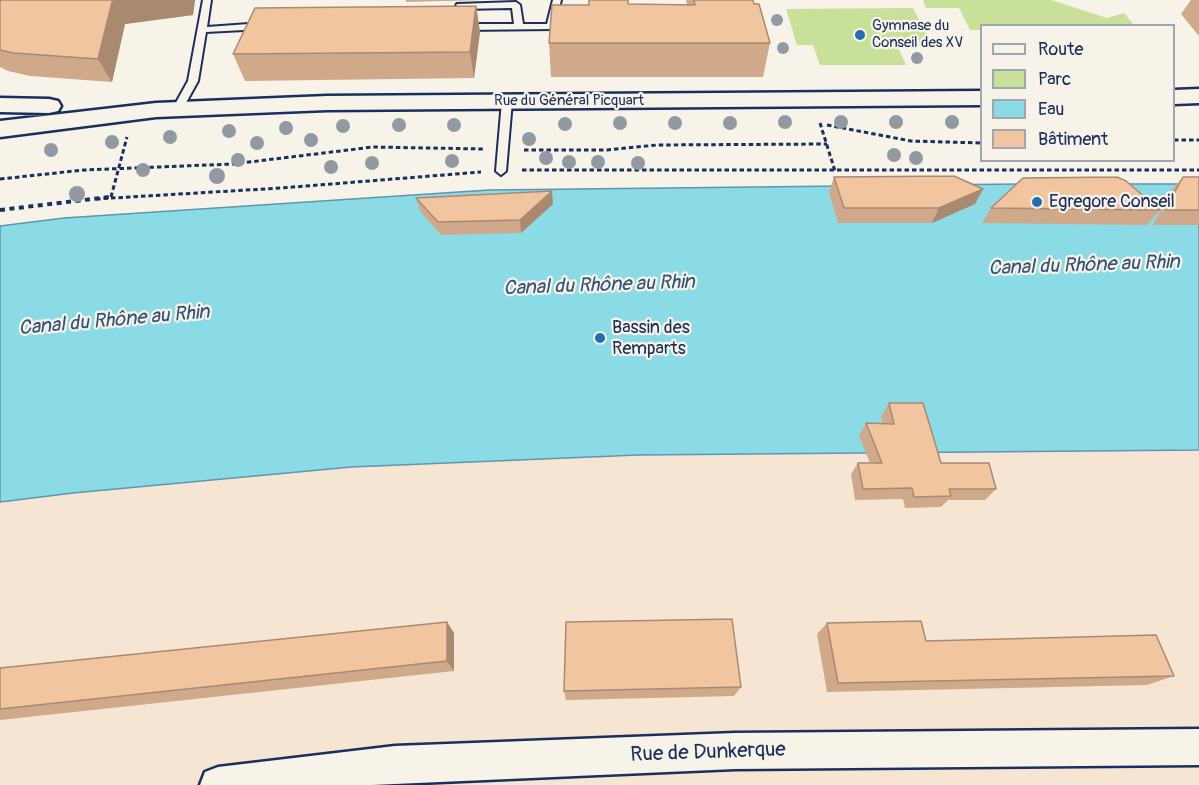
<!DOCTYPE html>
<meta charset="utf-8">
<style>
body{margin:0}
#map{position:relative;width:1199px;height:785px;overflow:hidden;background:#f7f3e8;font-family:Pangolin,sans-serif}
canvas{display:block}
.legend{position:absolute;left:980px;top:24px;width:195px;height:138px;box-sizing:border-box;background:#f7f3e8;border:2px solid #9fa5b1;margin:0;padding:8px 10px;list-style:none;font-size:18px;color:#1b2f5e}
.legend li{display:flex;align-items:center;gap:12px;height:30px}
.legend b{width:30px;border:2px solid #9fa5b1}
</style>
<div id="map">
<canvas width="1199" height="785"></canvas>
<ul class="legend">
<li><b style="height:8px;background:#f7f3e8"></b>Route</li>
<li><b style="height:16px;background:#c8e097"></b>Parc</li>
<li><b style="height:16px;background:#8bdbe6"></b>Eau</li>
<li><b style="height:16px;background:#f1c5a0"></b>Bâtiment</li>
</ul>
</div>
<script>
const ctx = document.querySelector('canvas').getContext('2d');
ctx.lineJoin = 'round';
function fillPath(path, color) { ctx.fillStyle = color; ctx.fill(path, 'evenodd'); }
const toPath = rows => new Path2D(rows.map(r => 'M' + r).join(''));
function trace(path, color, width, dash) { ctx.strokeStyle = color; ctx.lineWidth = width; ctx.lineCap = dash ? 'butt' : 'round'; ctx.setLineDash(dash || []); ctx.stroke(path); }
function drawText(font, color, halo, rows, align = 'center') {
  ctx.font = font + ' Pangolin,sans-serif'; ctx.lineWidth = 4.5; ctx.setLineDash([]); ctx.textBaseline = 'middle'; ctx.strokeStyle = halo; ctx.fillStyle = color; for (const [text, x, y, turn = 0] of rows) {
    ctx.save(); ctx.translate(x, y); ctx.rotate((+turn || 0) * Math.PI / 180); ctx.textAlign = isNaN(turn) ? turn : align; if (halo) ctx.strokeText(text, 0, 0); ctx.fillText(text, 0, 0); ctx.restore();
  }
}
fillPath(toPath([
 [1199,450,1199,785,0,785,0,502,73,493,351,467,638,455]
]), '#f5e5d2');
fillPath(toPath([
 [923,0,1051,0,1107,18,1124,13,1134,25,982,26,981,30,970,30,959,8,926,8],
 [913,8,931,44,897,45,906,65,820,65,813,45,797,45,786,9]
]), '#c8e097');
const water = toPath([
 [1020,184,1199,184,1199,450,638,455,351,467,73,493,0,502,0,226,64,218,489,190,1020,184]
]);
fillPath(water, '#8bdbe6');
trace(water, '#5e96b0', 1.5);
const lane = toPath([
 [203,0,211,0,207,27,263,23,267,26,263,29,206,32,198,81,183,108,178,111,173,108,188,81,203,0],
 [553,0,561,0,554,29,463,30,459,27,463,24,514,24,512,8,460,9,456,6,457,4,516,2,520,5,523,24,547,24,553,0],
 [507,98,512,101,506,171,501,175,496,171,502,101,507,98]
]);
const street = toPath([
 [1199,729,1199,765,735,769,372,785,200,785,205,772,218,767,395,746,735,733,1199,729]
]);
const secondary = toPath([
 [1199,89,1199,103,1174,104,1174,90,1199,89],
 [982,91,982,105,327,110,156,117,0,137,0,121,156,103,327,96,982,91],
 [0,98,49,99,58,101,61,106,58,111,49,113,0,112,0,98]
]);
trace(lane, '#1b2f5e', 4);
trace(street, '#1b2f5e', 5);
trace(secondary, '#1b2f5e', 5);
trace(toPath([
 [820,123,835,171],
 [827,125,911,141,982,143],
 [1174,140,1199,140],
 [524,150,607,150,657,145,827,144],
 [522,170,1199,170],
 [0,179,84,170,233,164,373,147,483,149],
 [111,197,127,137],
 [96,199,281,188,481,172]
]), '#1b2f5e', 3, [4.5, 3]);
trace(toPath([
 [0,210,109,197]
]), '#1b2f5e', 4, [5, 4.5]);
fillPath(lane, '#f7f3e8');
fillPath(street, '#f7f3e8');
fillPath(secondary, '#f7f3e8');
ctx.fillStyle = '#919aa2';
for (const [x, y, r] of [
 [777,20,6],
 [783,48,6],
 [917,58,6],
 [785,122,7],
 [841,122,7],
 [896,122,7],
 [952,122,7],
 [620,123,7],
 [675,123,7],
 [730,123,7],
 [565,124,7],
 [399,125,7],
 [454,125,7],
 [343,126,7],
 [286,128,7],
 [229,131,7],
 [170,137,7],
 [529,139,7],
 [311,140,7],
 [112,142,7],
 [257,143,7],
 [51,150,7],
 [894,155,7],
 [546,158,7],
 [916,158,7],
 [238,160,7],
 [452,161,7],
 [569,162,7],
 [598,162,7],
 [372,163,7],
 [638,163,7],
 [331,167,7],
 [143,170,7],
 [217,176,8],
 [77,194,8]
]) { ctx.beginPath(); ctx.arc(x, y, r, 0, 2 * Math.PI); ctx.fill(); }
fillPath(toPath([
 [0,0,195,0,193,15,125,24,112,82,30,76,8,71,0,67],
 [406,0,484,0,406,2],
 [686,0,753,0,770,43,763,77,551,77,549,43,589,5,687,5],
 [1191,0,1199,0,1199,36,1181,14],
 [476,6,480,32,474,78,245,81,233,54],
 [834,177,983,189,975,204,932,223,838,223,829,192],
 [1183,177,1199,177,1199,225,1153,225,1170,192],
 [416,198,553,204,521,233,441,235,420,211],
 [991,208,1160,210,1147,225,982,223],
 [889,403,941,463,996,489,985,500,948,500,941,507,905,508,903,499,855,500,851,474,858,463,870,463,859,436,866,423,883,424,881,416],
 [827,623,926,641,1174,676,1147,685,827,692,817,634],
 [454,633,454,671,0,720,0,668],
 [741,687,734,696,566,700,564,691]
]), '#cfa98a');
fillPath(toPath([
 [126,0,195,0,193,15,125,24,112,82,98,59,112,2],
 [476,6,480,32,474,78,470,52],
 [983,189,975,204,932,223,939,208],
 [552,191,553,204,521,233,520,220],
 [447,622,454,633,454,671,447,661]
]), '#a98a70');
const building = toPath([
 [0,0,126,0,112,2,98,59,14,53,0,50,0,0],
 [589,0,628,0,628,4,695,5,694,0,753,0,754,4,759,4,770,43,549,43,552,5,589,5,589,0],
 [476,6,470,52,233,54,255,8,476,6],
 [954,176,983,189,939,208,844,208,834,177,954,176],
 [1117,177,1126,181,1160,210,991,208,1023,178,1117,177],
 [1183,177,1199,177,1199,210,1165,210,1183,177],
 [552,191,520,220,438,222,416,198,552,191],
 [889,403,923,403,941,463,989,463,996,489,949,489,951,496,914,497,912,488,863,489,858,463,882,463,866,423,894,424,889,403],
 [732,619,741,687,564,691,566,622,732,619],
 [921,621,926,641,1156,635,1174,676,838,683,827,623,921,621],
 [447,622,447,661,0,709,0,668,447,622]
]);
fillPath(building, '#f1c5a0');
trace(building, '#a98a70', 1.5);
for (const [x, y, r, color] of [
 [860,35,6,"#1f6fb2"],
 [1037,202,6,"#1f6fb2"],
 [600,338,6,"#1f6fb2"]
]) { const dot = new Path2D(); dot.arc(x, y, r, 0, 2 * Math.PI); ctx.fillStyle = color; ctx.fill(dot); trace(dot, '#f7f3e8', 2); }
drawText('15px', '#1b2f5e', '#f7f3e8', [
 ["Gymnase du",872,26],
 ["Conseil des XV",872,43]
], 'left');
drawText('15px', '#1b2f5e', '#f7f3e8', [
 ["Rue du Général Picquart",569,101]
]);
drawText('18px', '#1b2f5e', '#f7f3e8', [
 ["Egregore Conseil",1049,202],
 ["Bassin des",612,328],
 ["Remparts",612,349]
], 'left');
drawText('italic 20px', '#315179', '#f7f3e8', [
 ["Canal du Rhône au Rhin",1084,266,-2],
 ["Canal du Rhône au Rhin",599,286,-2],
 ["Canal du Rhône au Rhin",114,321,-5]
]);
drawText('21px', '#1b2f5e', '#f7f3e8', [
 ["Rue de Dunkerque",708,753,-2]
]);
</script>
